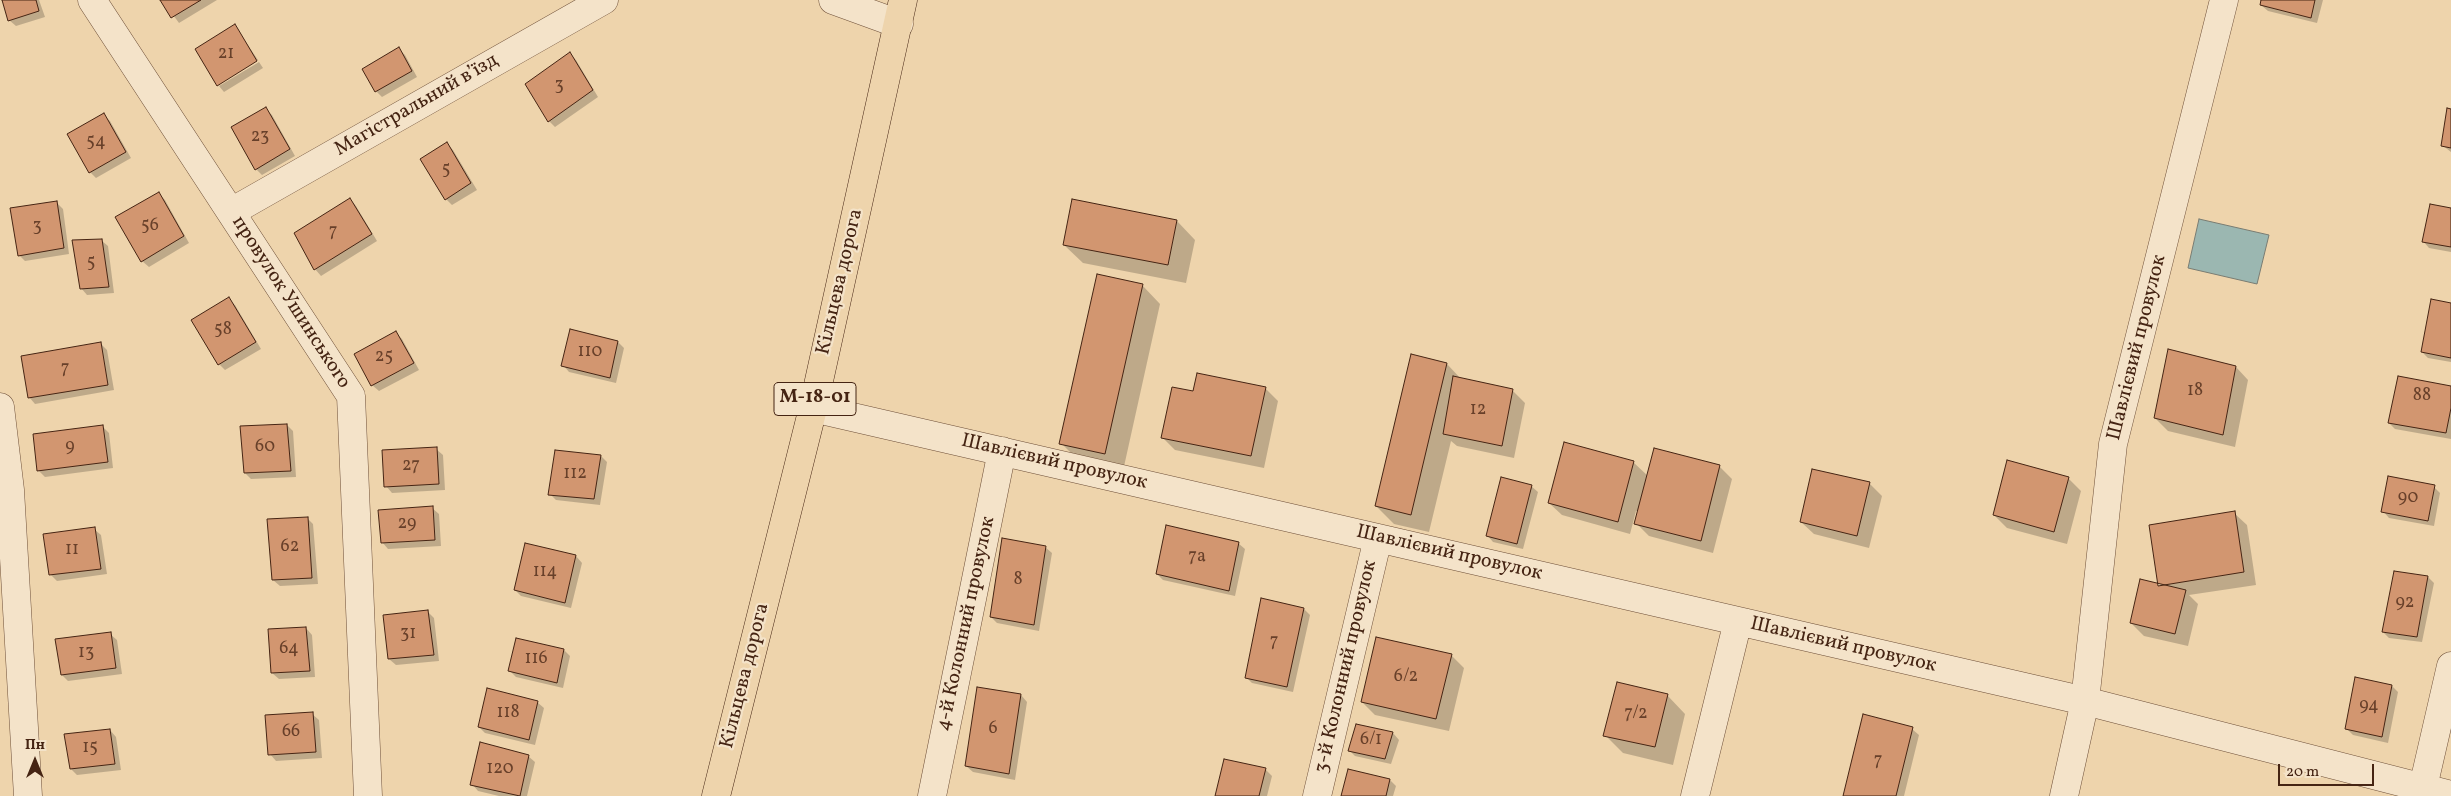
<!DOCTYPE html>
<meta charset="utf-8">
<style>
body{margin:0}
#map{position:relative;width:2451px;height:796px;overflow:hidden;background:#eed4ac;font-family:Vollkorn,serif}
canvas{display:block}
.north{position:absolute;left:10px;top:736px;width:50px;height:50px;-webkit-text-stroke:4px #f4e3c9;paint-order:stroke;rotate:0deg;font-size:14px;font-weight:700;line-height:20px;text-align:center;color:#452413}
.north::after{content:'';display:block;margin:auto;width:18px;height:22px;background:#452413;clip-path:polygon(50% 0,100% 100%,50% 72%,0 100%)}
.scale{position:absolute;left:2278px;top:764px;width:96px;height:22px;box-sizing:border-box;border:2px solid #452413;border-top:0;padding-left:6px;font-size:15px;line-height:18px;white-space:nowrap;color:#452413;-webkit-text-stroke:4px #f4e3c9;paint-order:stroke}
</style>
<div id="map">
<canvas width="2451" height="796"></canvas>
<div class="north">Пн</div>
<div class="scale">20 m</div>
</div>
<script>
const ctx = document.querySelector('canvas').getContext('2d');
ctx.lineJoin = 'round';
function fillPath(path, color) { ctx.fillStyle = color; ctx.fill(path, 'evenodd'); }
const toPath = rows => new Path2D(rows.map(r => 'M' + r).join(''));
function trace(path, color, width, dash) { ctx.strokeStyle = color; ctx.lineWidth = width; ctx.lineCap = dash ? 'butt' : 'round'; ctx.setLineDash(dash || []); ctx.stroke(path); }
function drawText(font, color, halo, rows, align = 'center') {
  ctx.font = font + ' Vollkorn,serif'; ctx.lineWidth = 4.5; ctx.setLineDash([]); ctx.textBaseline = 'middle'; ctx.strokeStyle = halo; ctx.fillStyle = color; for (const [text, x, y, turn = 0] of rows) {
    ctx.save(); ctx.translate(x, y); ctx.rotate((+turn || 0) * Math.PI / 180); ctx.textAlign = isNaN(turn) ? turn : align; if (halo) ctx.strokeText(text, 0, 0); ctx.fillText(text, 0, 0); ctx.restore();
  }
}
const water = toPath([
 [2199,219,2269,235,2257,284,2188,268,2199,219]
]);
fillPath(water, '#9bb7b1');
trace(water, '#797c72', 1);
fillPath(toPath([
 [3,0,39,0,45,17,16,26,9,20],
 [162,0,217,0,179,23],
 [2263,0,2323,0,2317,23,2268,11,2261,5],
 [235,26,258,60,218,84],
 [399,49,405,55,417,77,382,97,376,91],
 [570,54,576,60,598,97,555,127,549,121],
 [259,62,263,68,224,92,219,86],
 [265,109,272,115,295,156,262,175,256,169],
 [2451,110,2451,152,2442,145],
 [103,115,110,121,131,158,96,178,90,172],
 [447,144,453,150,477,190,452,205,446,199],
 [158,193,165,200,189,243,149,267,142,261],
 [350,199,356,206,377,241,321,276,315,269],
 [56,202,63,209,69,254,25,261,19,255],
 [2451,209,2451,252,2429,248,2423,241],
 [1177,221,1195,240,1186,283,1083,263,1064,245],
 [101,240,108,246,114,293,87,295,81,288],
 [1142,285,1160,304,1123,471,1079,461,1061,443],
 [228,299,235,305,261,349,225,370,219,364],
 [2451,305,2451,362,2428,358,2422,352],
 [396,333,402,339,419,370,379,391,372,385],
 [618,342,624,348,616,383,569,372,563,365],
 [100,343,107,350,114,390,35,404,29,397],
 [1412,356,1447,364,1462,380,1512,390,1525,403,1514,458,1457,446,1451,441,1429,532,1394,524,1376,506],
 [2236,367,2248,380,2235,447,2168,431,2155,418],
 [2451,387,2451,439,2395,429,2389,423],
 [1265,388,1278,401,1264,468,1175,450,1163,438,1194,392],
 [287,425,293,431,296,477,251,479,245,473],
 [103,427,109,433,113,468,45,477,38,470],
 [436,449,443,455,445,490,392,493,386,486],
 [601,456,607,462,600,505,556,500,550,494],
 [1633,462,1648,476,1719,466,1732,479,1713,553,1649,536,1636,523,1639,511,1636,511,1630,534,1562,515,1549,503],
 [2068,478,2081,491,2067,544,2007,528,1994,515],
 [1869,483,1882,496,1869,548,1814,534,1801,522],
 [1531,486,1538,492,1523,549,1493,542,1487,535],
 [2434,487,2440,493,2434,526,2389,518,2383,511],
 [432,508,439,514,441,546,388,549,382,542],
 [2234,513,2247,525,2256,585,2189,595,2198,604,2188,646,2144,636,2131,623,2160,585],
 [307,518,313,524,318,584,280,586,273,580],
 [94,529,101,535,107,574,57,581,50,574],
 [1238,543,1245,549,1235,596,1163,580,1157,574],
 [526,544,576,556,582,563,571,608,521,596,515,590],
 [1045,547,1052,553,1039,631,997,623,991,617],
 [2428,577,2434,583,2422,642,2389,638,2383,632],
 [1304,609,1310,615,1293,692,1252,683,1246,677],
 [428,612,434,618,439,661,396,665,389,659],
 [306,628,312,635,315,677,279,679,272,673],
 [110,634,117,640,122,674,68,681,62,675],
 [1377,639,1452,656,1464,668,1449,731,1375,715,1362,702],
 [564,650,570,656,563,688,516,677,510,671],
 [2392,686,2398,692,2388,743,2353,735,2347,729],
 [978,688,1021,695,1027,702,1015,780,973,772,966,766],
 [1667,695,1685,714,1673,765,1623,753,1605,735],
 [537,702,544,708,535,745,485,733,479,727],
 [312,714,319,720,322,758,276,761,270,754],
 [1357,725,1393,733,1399,740,1391,764,1355,756,1349,750],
 [1912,729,1919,735,1904,796,1845,796],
 [110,730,116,737,121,770,77,775,71,769],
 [528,756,535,762,527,796,499,796,478,791,472,784],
 [1265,769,1272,776,1267,796,1216,796],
 [1390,780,1396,786,1393,796,1342,796]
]), '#0003');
const building = toPath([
 [2,0,36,0,39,11,8,21,2,0],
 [160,0,201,0,171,18,160,0],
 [2261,0,2315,0,2311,18,2260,5,2261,0],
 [235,24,257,61,217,86,195,49,235,24],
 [399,47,412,71,375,92,362,69,399,47],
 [570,52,593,90,548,122,525,84,570,52],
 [266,107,290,149,255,170,231,127,266,107],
 [2447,108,2451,109,2451,148,2441,146,2447,108],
 [104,113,126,152,89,173,67,134,104,113],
 [447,142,471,183,445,200,420,159,447,142],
 [159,192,184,236,141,262,115,217,159,192],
 [350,198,372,234,314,270,294,233,350,198],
 [1072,199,1177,220,1168,265,1063,245,1072,199],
 [57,201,64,248,18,256,10,208,57,201],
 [2430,204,2451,208,2451,247,2422,242,2430,204],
 [102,239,109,287,80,289,72,240,102,239],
 [1097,274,1143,284,1105,454,1059,444,1097,274],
 [229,297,256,342,218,365,191,320,229,297],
 [2431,299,2451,303,2451,358,2421,352,2431,299],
 [570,329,618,341,610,378,561,366,570,329],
 [396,331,414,363,371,386,354,354,396,331],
 [101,342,108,385,28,398,21,356,101,342],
 [2168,349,2236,366,2223,435,2154,418,2168,349],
 [1411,354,1447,363,1411,515,1375,506,1411,354],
 [1197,373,1266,387,1251,456,1161,438,1172,387,1193,391,1197,373],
 [1453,376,1513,389,1502,446,1443,434,1453,376],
 [2398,376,2451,386,2451,408,2446,433,2388,423,2398,376],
 [287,424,291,471,244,473,240,426,287,424],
 [103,425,108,462,37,471,33,434,103,425],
 [1564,442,1634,461,1618,522,1548,503,1564,442],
 [437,447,439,484,384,487,382,450,437,447],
 [1654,448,1720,465,1701,541,1634,524,1654,448],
 [555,450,601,455,594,499,548,495,555,450],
 [2007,460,2069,477,2054,532,1993,515,2007,460],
 [1812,469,1870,482,1857,536,1800,522,1812,469],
 [2388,476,2435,485,2428,521,2381,512,2388,476],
 [1501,477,1532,485,1517,544,1486,536,1501,477],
 [433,506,435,540,381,543,378,510,433,506],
 [2235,511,2244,572,2158,586,2149,525,2235,511],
 [308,517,312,578,272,580,267,519,308,517],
 [1166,525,1239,542,1229,591,1156,574,1166,525],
 [95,527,101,569,49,575,43,534,95,527],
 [1002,538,1046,546,1034,625,990,617,1002,538],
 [525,543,576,555,565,603,514,590,525,543],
 [2394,571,2428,576,2417,637,2382,632,2394,571],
 [2140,579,2186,590,2175,634,2130,623,2140,579],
 [1261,598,1304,608,1287,687,1245,678,1261,598],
 [428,610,434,655,388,659,383,615,428,610],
 [306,627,310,671,271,673,268,629,306,627],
 [111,632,116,668,61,675,55,639,111,632],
 [1376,637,1452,654,1436,719,1361,702,1376,637],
 [516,638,564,649,557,683,508,671,516,638],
 [2355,677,2392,685,2382,737,2345,729,2355,677],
 [1617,682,1668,694,1655,747,1603,736,1617,682],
 [977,687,1021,694,1009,774,965,766,977,687],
 [487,688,538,701,529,740,478,727,487,688],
 [313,712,316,752,268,755,265,715,313,712],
 [1863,714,1913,727,1896,796,1843,796,1863,714],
 [1356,724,1393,732,1385,759,1348,751,1356,724],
 [110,729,115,764,70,769,64,734,110,729],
 [480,742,529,755,520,796,470,785,480,742],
 [1224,759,1266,768,1259,796,1215,796,1224,759],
 [1348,769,1390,779,1386,796,1341,796,1348,769]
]);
fillPath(building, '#d29670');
trace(building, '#452413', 1);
const street = toPath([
 [92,0,351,396,368,796],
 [833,0,899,24],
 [231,212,604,0],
 [0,407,10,490,28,796],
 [813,408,2085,701,2451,795],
 [932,796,1002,451],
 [1317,796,1378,538],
 [1695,796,1738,621],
 [2064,796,2085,701,2113,444,2224,0],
 [2421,796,2451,666]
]);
const highway = toPath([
 [716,796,813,408,903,0]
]);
trace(street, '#6f5039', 29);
trace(highway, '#452413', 29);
trace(street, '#f4e3c9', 28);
trace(highway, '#eed4ac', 28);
drawText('18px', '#68402a', null, [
 ["21",226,55],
 ["3",559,87],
 ["23",260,138],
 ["54",96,143],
 ["5",446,171],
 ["56",150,227],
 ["3",37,228],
 ["7",333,233],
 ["5",91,264],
 ["58",223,331],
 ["110",590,353],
 ["25",384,358],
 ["7",65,370],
 ["18",2195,392],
 ["88",2422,397],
 ["12",1478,411],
 ["9",70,448],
 ["60",265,448],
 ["27",411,467],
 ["112",575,475],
 ["90",2408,499],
 ["29",407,525],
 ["62",290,548],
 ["11",72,551],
 ["7а",1197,558],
 ["114",545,573],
 ["8",1018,581],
 ["92",2405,604],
 ["31",408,635],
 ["7",1274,643],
 ["64",289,650],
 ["13",86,654],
 ["116",536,660],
 ["6/2",1406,678],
 ["94",2369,707],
 ["118",508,714],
 ["7/2",1636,715],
 ["6",993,730],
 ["66",291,733],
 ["6/1",1371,741],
 ["15",90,749],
 ["7",1878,762],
 ["120",500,770]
]);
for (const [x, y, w] of [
 [815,399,82]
]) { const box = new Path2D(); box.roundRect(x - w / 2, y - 16.5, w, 33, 4); ctx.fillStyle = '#f4e3c9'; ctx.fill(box); trace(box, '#452413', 1); }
drawText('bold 19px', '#452413', null, [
 ["М-18-01",815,399]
]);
drawText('20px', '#452413', '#f4e3c9', [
 ["Магістральний в’їзд",417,106,-30],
 ["Кільцева дорога",841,282,-77],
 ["провулок Ушинського",290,303,57],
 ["Шавлієвий провулок",2138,348,-76],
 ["Шавлієвий провулок",1054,463,13],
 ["Шавлієвий провулок",1449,554,13],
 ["4-й Колонний провулок",967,624,-78],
 ["Шавлієвий провулок",1843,646,13],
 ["3-й Колонний провулок",1347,667,-77],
 ["Кільцева дорога",746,676,-76]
]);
</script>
